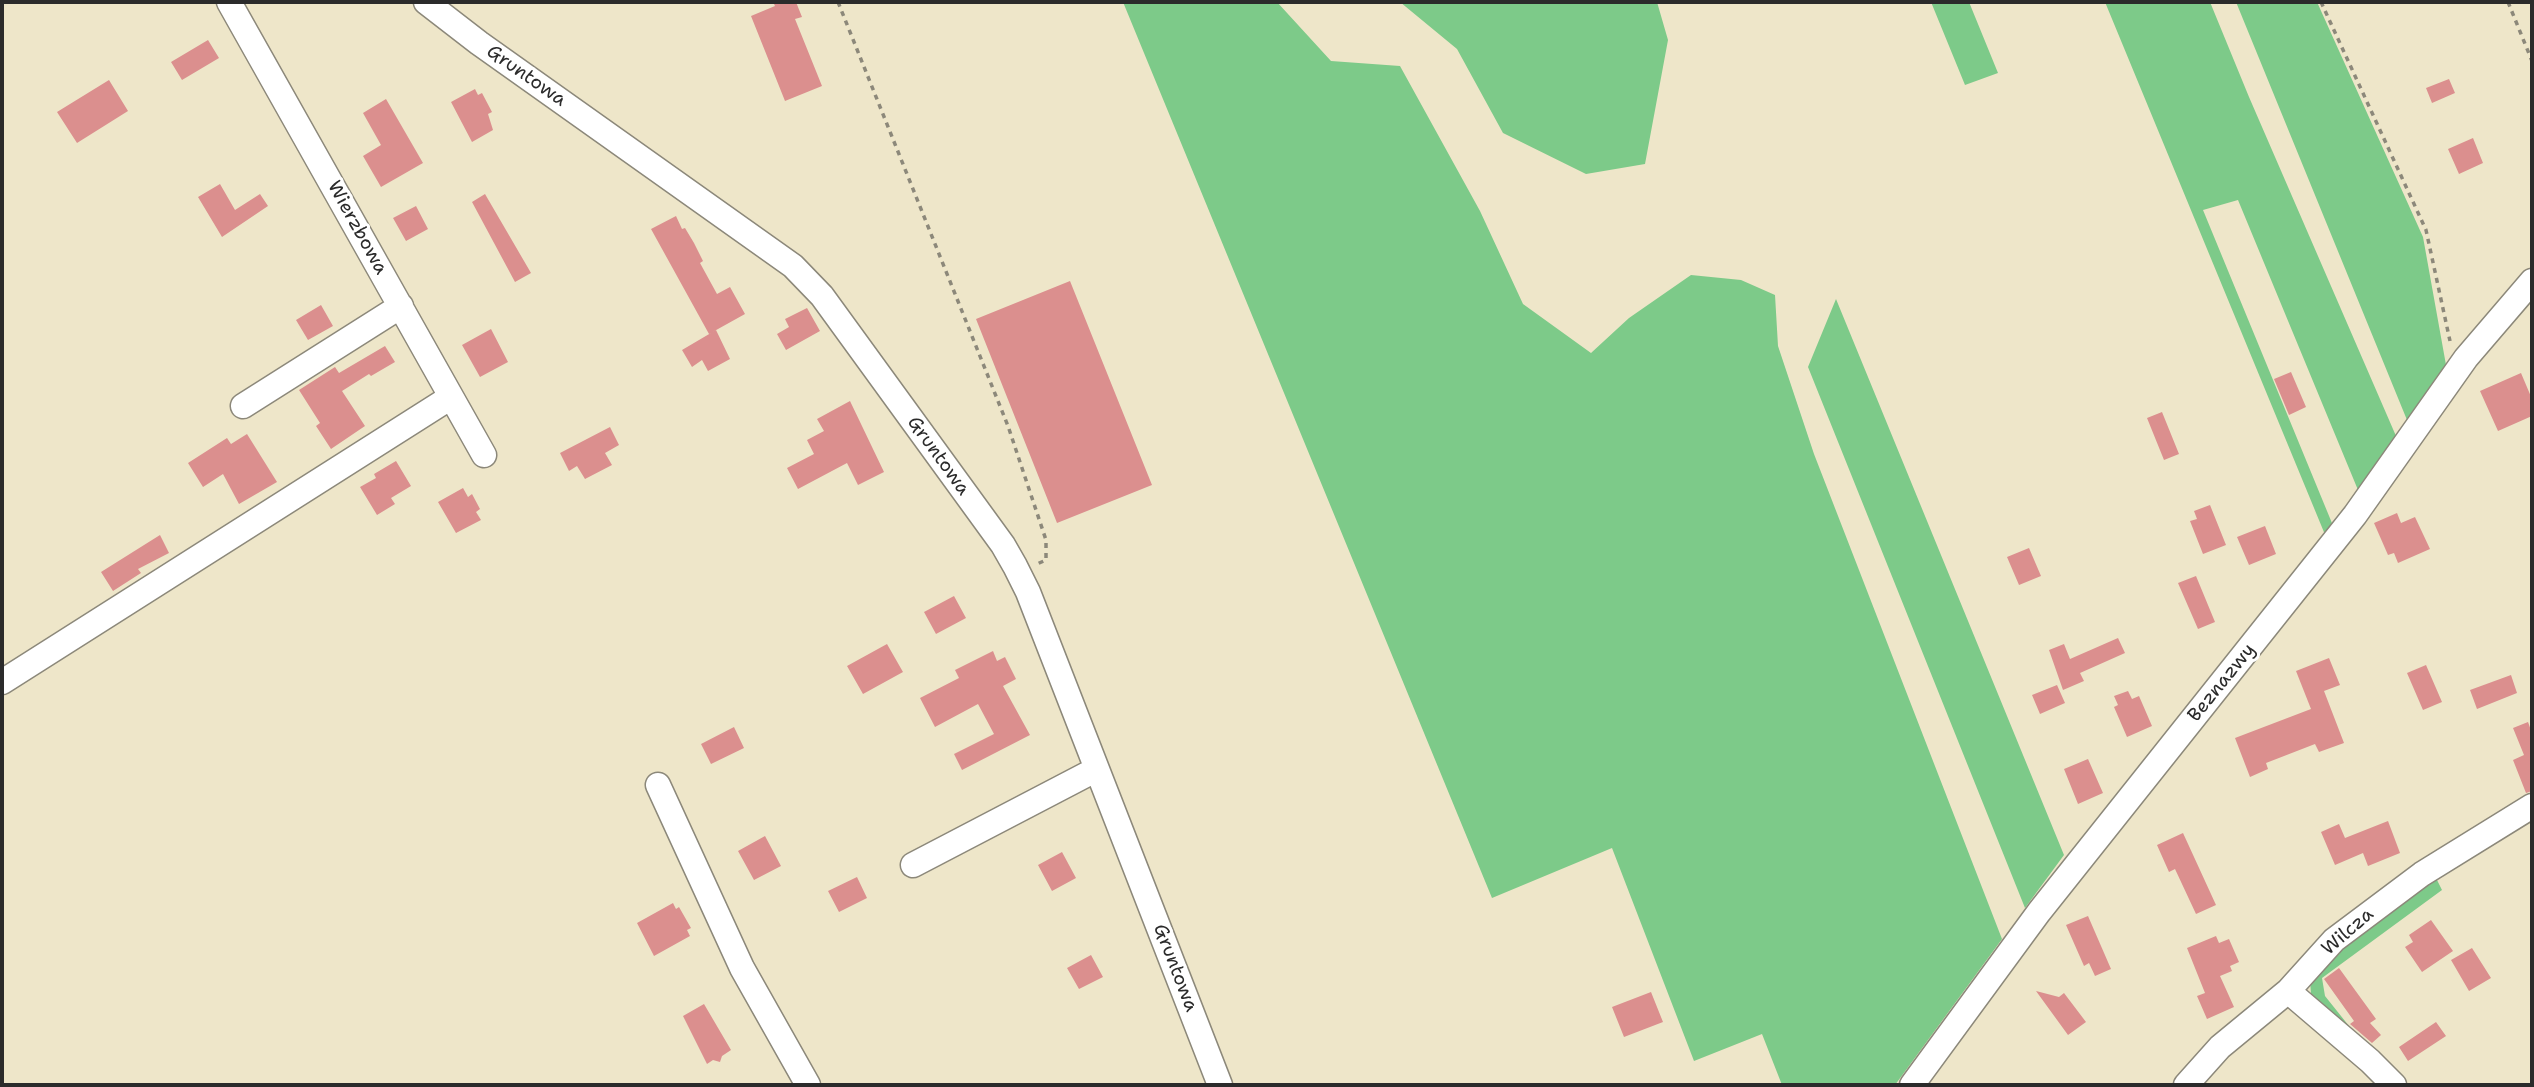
<!DOCTYPE html>
<style>
body{margin:0}
#map{position:relative;width:2534px;height:1087px;overflow:hidden;background:#eee6c9;font-family:"Shantell Sans",sans-serif}
canvas{display:block}
.frame{position:absolute;inset:0;border:4px solid #2b2b2b;pointer-events:none}
</style>
<div id="map">
<canvas width="2534" height="1087"></canvas>
<div class="frame"></div>
</div>
<script>
const ctx = document.querySelector('canvas').getContext('2d');
ctx.lineJoin = 'round';
function fillPath(path, color) { ctx.fillStyle = color; ctx.fill(path, 'evenodd'); }
const toPath = rows => new Path2D(rows.map(r => 'M' + r).join(''));
function trace(path, color, width, dash) { ctx.strokeStyle = color; ctx.lineWidth = width; ctx.lineCap = dash ? 'butt' : 'round'; ctx.setLineDash(dash || []); ctx.stroke(path); }
function drawText(font, color, halo, rows, align = 'center') {
  ctx.font = font + ' "Shantell Sans",sans-serif'; ctx.lineWidth = 6; ctx.setLineDash([]); ctx.textBaseline = 'middle'; ctx.strokeStyle = halo; ctx.fillStyle = color; for (const [text, x, y, turn = 0] of rows) {
    ctx.save(); ctx.translate(x, y); ctx.rotate((+turn || 0) * Math.PI / 180); ctx.textAlign = isNaN(turn) ? turn : align; if (halo) ctx.strokeText(text, 0, 0); ctx.fillText(text, 0, 0); ctx.restore();
  }
}
fillPath(toPath([
 [1123,2,1277,2,1331,61,1400,66,1480,211,1523,304,1591,353,1629,318,1691,275,1741,280,1775,295,1778,346,1814,454,2002,939,1895,1085,1782,1085,1762,1034,1694,1061,1612,848,1492,898],
 [1400,2,1657,2,1668,40,1645,164,1586,174,1503,133,1457,49],
 [1931,2,1969,2,1998,73,1965,85],
 [2105,2,2210,2,2249,97,2396,436,2358,490,2238,200,2203,210,2334,528,2326,537],
 [2236,2,2317,2,2423,237,2446,365,2407,420],
 [1836,299,2064,855,2025,908,1808,367],
 [2435,876,2442,890,2322,978,2325,996,2349,1026,2372,1049,2311,994,2310,980,2314,968]
]), '#7dca89');
fillPath(toPath([
 [773,2,796,2,802,17,795,19,822,86,785,101,751,16,775,6],
 [208,40,219,58,182,80,171,62],
 [2449,79,2455,93,2432,103,2426,88],
 [109,80,128,111,77,143,57,112],
 [475,89,478,95,482,93,492,112,488,114,493,130,472,142,451,102],
 [386,99,423,163,381,187,363,156,381,145,363,113],
 [2473,138,2483,163,2459,174,2448,149],
 [220,184,235,210,260,194,268,206,222,237,198,197],
 [485,194,531,273,515,282,472,202],
 [416,206,428,229,406,241,393,218],
 [676,216,682,229,685,228,694,243,703,261,700,263,717,294,730,287,745,314,709,334,651,229],
 [1070,281,1152,485,1057,523,976,319],
 [321,305,333,326,308,340,296,320],
 [807,308,820,331,786,350,777,334,789,327,785,319],
 [491,329,508,362,480,377,462,345],
 [716,330,730,359,708,371,702,360,692,367,682,350],
 [385,346,395,362,371,376,369,374,342,391,365,426,331,449,316,426,320,423,299,390,335,367,339,373],
 [2291,372,2306,407,2289,415,2274,379],
 [2521,373,2532,399,2532,416,2498,431,2480,391],
 [850,401,884,472,858,485,847,463,798,489,787,468,814,454,807,440,824,431,817,419],
 [2162,412,2179,454,2164,460,2147,418],
 [610,427,619,445,605,453,612,465,585,479,577,466,569,471,560,453],
 [247,434,277,482,239,504,223,474,203,487,188,463,227,438,231,444],
 [396,461,411,486,391,498,395,504,377,515,360,487,376,478,374,474],
 [463,488,468,497,472,494,480,509,476,512,481,520,456,533,438,502],
 [2210,505,2226,545,2203,554,2190,521,2197,519,2194,511],
 [2397,513,2401,523,2415,517,2430,549,2398,563,2394,553,2388,555,2374,523],
 [2265,526,2276,554,2249,565,2237,537],
 [160,535,169,553,138,569,141,573,113,591,101,572],
 [2029,548,2041,576,2019,585,2007,557],
 [2196,576,2215,622,2198,629,2178,583],
 [954,596,966,618,936,634,924,612],
 [2118,638,2125,653,2080,673,2084,681,2063,690,2049,650,2064,644,2070,659],
 [887,644,903,672,863,694,847,666],
 [993,651,997,661,1005,657,1016,679,1003,686,1030,735,962,770,954,754,994,734,978,704,935,727,920,698,959,678,955,670],
 [2329,658,2340,685,2324,691,2344,743,2319,752,2315,744,2266,763,2268,769,2250,777,2235,738,2311,709,2296,671],
 [2426,665,2442,702,2423,710,2407,673],
 [2511,675,2517,693,2477,709,2470,690],
 [2057,685,2065,703,2040,714,2032,695],
 [2128,691,2132,699,2139,696,2152,726,2127,737,2114,707,2118,705,2114,696],
 [2528,722,2532,733,2532,791,2526,793,2513,760,2524,755,2513,728],
 [734,727,744,748,711,764,701,744],
 [2088,759,2103,793,2078,804,2064,769],
 [2388,821,2400,853,2368,866,2363,853,2335,865,2321,832,2339,824,2345,838],
 [2183,833,2216,905,2196,914,2175,869,2169,872,2157,845],
 [765,836,781,866,754,880,738,851],
 [1062,852,1076,878,1052,891,1038,865],
 [857,877,867,898,839,912,828,891],
 [673,903,676,909,679,907,691,928,687,930,690,936,654,956,637,923],
 [2088,916,2111,969,2095,976,2089,963,2084,966,2066,925],
 [2431,920,2453,951,2422,972,2405,947,2413,942,2409,935],
 [2216,936,2219,943,2229,939,2239,962,2230,966,2232,971,2220,976,2234,1007,2207,1019,2197,996,2205,993,2187,948],
 [2472,948,2491,978,2469,991,2451,960],
 [1091,955,1103,977,1079,989,1067,968],
 [2339,968,2376,1019,2370,1023,2381,1035,2372,1043,2350,1024,2354,1021,2324,979],
 [2036,991,2059,997,2064,993,2086,1022,2068,1035],
 [1651,992,1663,1022,1624,1037,1612,1007],
 [704,1004,731,1050,722,1056,720,1062,713,1060,707,1064,683,1016],
 [2436,1022,2446,1036,2408,1061,2399,1047]
]), '#db8f8e');
const minor = toPath([
 [229,2,484,455],
 [426,2,479,43,793,266,822,296,1003,545,1015,566,1028,592,1220,1085],
 [243,406,401,306],
 [2,682,451,397],
 [658,785,742,968,808,1085],
 [913,865,1097,769],
 [2288,991,2370,1061,2394,1085],
 [1912,1085,2039,912,2355,515,2466,358,2532,281],
 [2186,1085,2220,1047,2288,991,2334,940,2422,874,2532,806]
]);
trace(minor, '#8c887a', 27);
trace(toPath([
 [838,2,1008,426,1046,540,1046,560,1037,564],
 [2321,2,2426,230,2450,341],
 [2508,2,2532,61]
]), '#8c887a', 3.5, [5, 5]);
trace(minor, '#fff', 24);
drawText('19px', '#2b2b2b', '#fff', [
 ["Gruntowa",526,76,35],
 ["Wierzbowa",357,228,61],
 ["Gruntowa",938,456,54],
 ["Beznazwy",2222,683,-51],
 ["Wilcza",2348,932,-41],
 ["Gruntowa",1175,968,69]
]);
</script>
